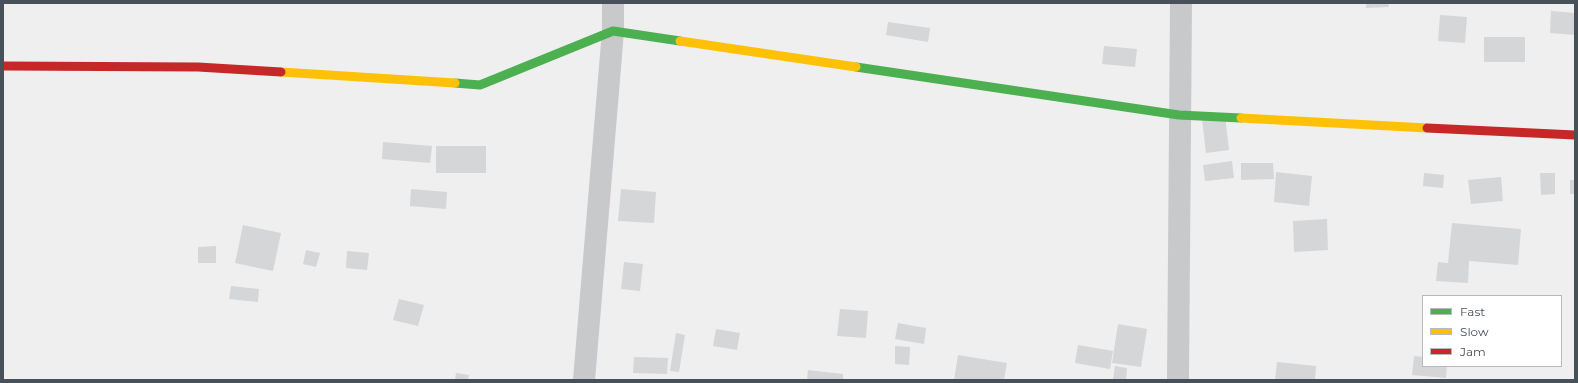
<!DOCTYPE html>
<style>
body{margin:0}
#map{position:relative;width:1578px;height:383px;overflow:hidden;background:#efefef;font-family:Montserrat,sans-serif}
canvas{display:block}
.frame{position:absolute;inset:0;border:4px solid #485159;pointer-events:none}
.legend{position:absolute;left:1422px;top:295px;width:140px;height:72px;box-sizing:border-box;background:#fff;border:1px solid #b6b9bd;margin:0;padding:5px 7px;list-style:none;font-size:12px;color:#485159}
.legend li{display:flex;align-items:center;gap:8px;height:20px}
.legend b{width:20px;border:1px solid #b6b9bd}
</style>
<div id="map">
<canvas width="1578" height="383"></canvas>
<div class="frame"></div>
<ul class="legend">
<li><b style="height:5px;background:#4caf50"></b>Fast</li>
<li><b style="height:5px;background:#ffc107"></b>Slow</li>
<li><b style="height:5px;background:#c62828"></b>Jam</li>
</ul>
</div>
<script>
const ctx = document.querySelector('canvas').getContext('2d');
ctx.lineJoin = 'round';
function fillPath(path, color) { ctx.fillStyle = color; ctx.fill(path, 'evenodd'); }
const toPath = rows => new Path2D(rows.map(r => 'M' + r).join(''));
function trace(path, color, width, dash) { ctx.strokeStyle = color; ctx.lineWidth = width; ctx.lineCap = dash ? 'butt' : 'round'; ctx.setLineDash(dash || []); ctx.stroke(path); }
fillPath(toPath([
 [1366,3,1388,3,1389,7,1366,8],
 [1551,11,1575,13,1575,35,1550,33],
 [1440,15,1467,17,1465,43,1438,41],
 [888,22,930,28,928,42,886,35],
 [1484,37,1525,37,1525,62,1484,62],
 [1104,46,1137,49,1135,67,1102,64],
 [1225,116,1229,150,1206,153,1202,119],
 [383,142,432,146,430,163,382,159],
 [436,146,486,146,486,173,436,173],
 [1232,161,1234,178,1205,181,1203,165],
 [1241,163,1273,163,1274,179,1241,180],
 [1276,172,1312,176,1309,206,1274,202],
 [1424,173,1444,175,1443,188,1423,186],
 [1540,173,1555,173,1555,194,1541,195],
 [1501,177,1503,201,1471,204,1468,180],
 [1570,180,1575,180,1575,194,1570,194],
 [411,189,447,192,446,209,410,206],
 [621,189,656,192,654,223,618,221],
 [1327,219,1328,250,1294,252,1293,221],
 [1452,223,1521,229,1518,265,1469,261,1468,283,1436,281,1438,262,1448,263],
 [243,225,281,233,273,271,235,263],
 [216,246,216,263,198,263,198,247],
 [306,250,320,253,316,267,303,264],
 [347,251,369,253,367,270,346,268],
 [624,262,643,264,640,291,621,289],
 [231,286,259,289,258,302,229,299],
 [399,299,424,305,418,326,393,320],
 [840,309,868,311,866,338,837,336],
 [898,323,926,328,924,344,895,339],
 [1118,324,1147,329,1141,367,1112,363],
 [716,329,740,333,737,350,713,346],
 [676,333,685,335,679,372,670,371],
 [1078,345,1113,351,1110,369,1075,363],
 [895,346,910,347,909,365,895,364],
 [958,355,1007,363,1004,380,954,380],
 [1414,356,1423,357,1423,366,1447,366,1446,378,1412,375],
 [634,357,668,358,667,374,633,373],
 [1277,362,1316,366,1315,380,1275,380],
 [1115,366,1127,368,1126,380,1113,380],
 [808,370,843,374,843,380,807,380],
 [456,373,469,375,468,380,455,380]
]), '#d5d6d8');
trace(toPath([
 [584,380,613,31,613,3],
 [1178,380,1181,3]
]), '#c7c9ca', 22);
trace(toPath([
 [856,67,1179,115,1241,118],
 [455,83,480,85,613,31,680,41]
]), '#4caf50', 9);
trace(toPath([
 [680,41,856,67],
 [281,72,455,83],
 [1241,118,1427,128]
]), '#ffc107', 9);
trace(toPath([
 [3,66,198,67,281,72],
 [1427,128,1575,135]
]), '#c62828', 9);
</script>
